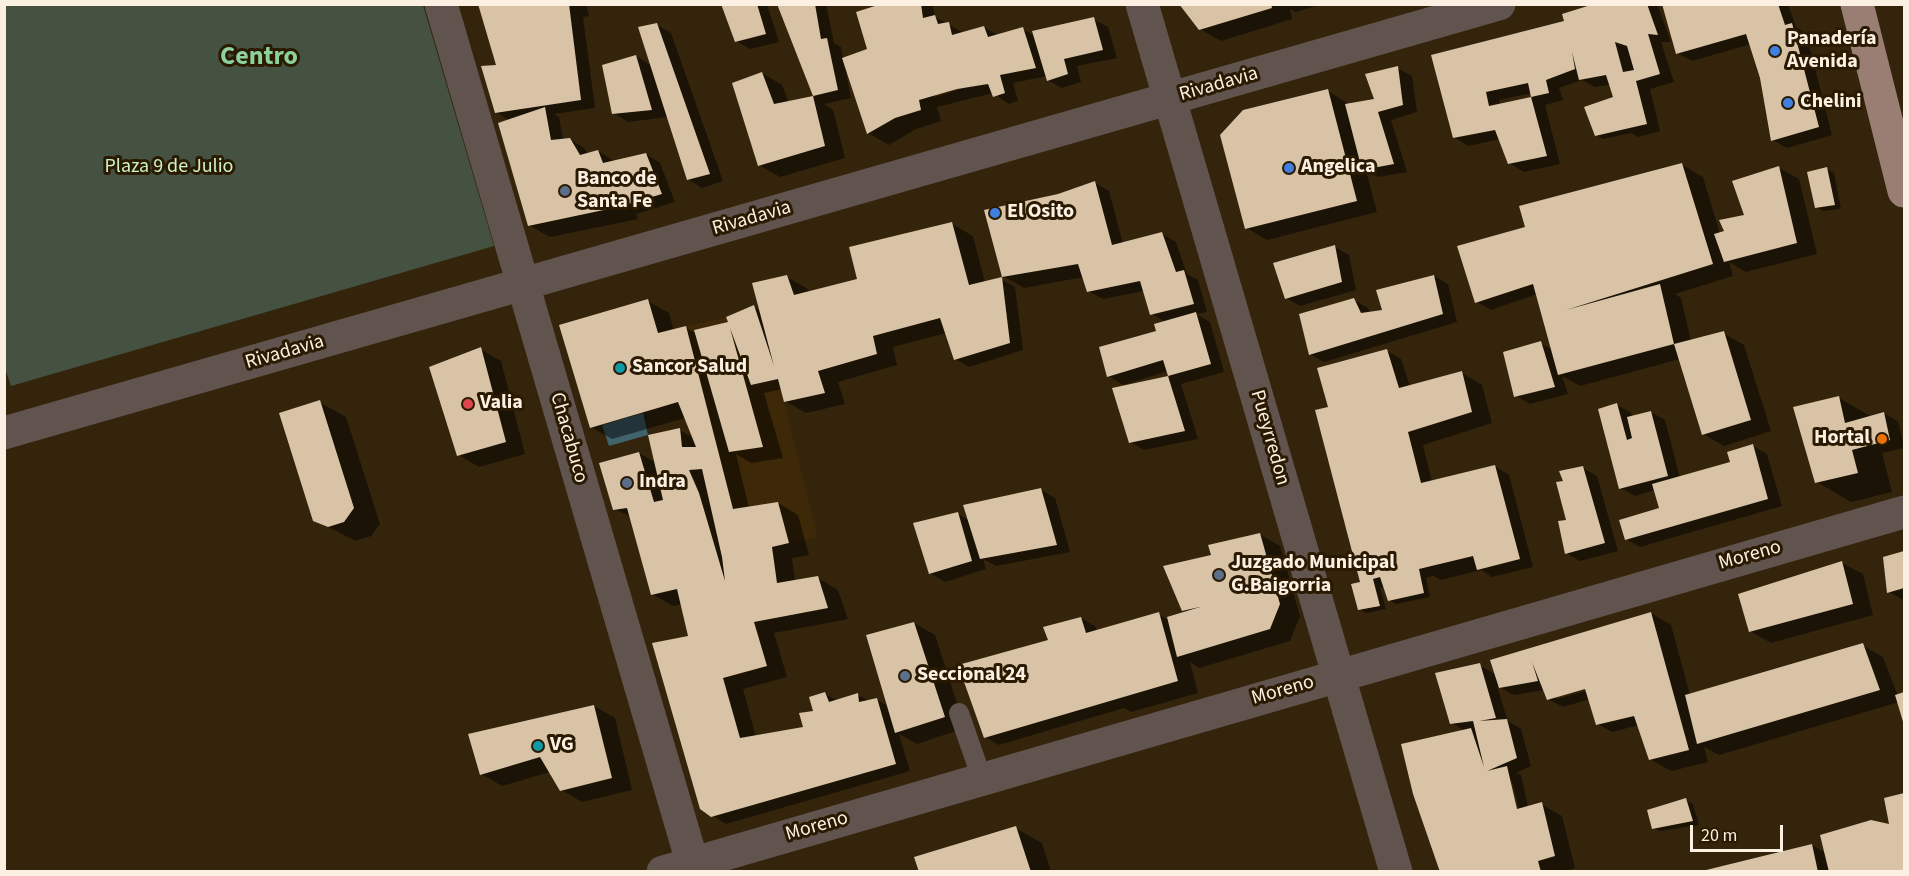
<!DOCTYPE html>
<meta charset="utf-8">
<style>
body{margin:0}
#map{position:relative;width:1909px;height:876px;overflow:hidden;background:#34240b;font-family:"Source Sans 3",sans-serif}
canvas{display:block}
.frame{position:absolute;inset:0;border:6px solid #fcf0e2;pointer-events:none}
.scale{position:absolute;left:1690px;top:825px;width:93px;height:27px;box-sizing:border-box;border:3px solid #fcf0e2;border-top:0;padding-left:8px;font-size:18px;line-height:21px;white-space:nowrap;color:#fcf0e2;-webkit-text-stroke:4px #2a1a02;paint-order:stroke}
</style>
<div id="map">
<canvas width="1909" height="876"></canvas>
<div class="frame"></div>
<div class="scale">20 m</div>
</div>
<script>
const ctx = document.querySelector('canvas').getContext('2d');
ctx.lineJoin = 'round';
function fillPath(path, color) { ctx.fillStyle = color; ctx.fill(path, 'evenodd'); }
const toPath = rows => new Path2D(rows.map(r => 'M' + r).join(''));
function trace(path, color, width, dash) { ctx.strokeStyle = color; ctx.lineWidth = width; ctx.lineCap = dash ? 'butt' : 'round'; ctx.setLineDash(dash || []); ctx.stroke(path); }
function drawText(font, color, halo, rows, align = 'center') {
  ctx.font = font + ' "Source Sans 3",sans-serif'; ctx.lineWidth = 6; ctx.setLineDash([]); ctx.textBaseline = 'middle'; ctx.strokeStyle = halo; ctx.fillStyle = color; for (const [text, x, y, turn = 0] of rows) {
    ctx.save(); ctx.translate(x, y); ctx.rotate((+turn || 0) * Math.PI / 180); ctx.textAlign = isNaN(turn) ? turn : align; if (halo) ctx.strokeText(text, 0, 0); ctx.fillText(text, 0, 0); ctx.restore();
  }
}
fillPath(toPath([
 [726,317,751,385,778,379,818,537,722,557,696,447,678,402,658,333]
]), '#3d2807');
fillPath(toPath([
 [4,5,423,5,494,246,11,386,4,365]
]), '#455242');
fillPath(toPath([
 [643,413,648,435,609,446,602,425]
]), '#41636b');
fillPath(toPath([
 [480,4,586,4,589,16,583,17,595,108,554,114,559,117,563,140,570,139,584,148,588,154,598,151,616,162,646,154,660,163,675,202,636,214,638,219,550,237,529,225,510,121,496,112,498,66],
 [723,4,767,4,779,42,750,49,736,41],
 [784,4,826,4,834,43,841,47,843,59,868,50,886,4,930,4,933,7,935,17,962,32,984,27,999,36,1022,29,1035,36,1093,19,1108,27,1117,58,1077,66,1081,82,1062,88,1048,80,1047,76,1013,83,1018,101,1009,104,993,93,937,107,941,121,916,129,889,145,868,133,848,73,846,73,851,98,824,104,833,110,845,158,780,177,759,165,762,73,782,85,789,103,815,97,779,6],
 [964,85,964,88,935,97,935,94],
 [1181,4,1322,4,1296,12,1290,9,1292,19,1221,41,1200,29],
 [1603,4,1657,4,1671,42,1661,42,1674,82,1650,89,1660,131,1638,137,1631,133,1603,139,1596,135,1615,101,1610,85,1595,87,1582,80,1559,88,1563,100,1545,105,1560,164,1524,172,1509,163,1500,139,1468,146,1454,137,1432,56,1566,22],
 [1532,93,1533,98,1500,105,1499,100],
 [1663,4,1784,4,1789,7,1796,27,1806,33,1832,135,1787,148,1773,140,1761,78,1751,44,1692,61,1677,53],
 [657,25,671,33,723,181,702,188,688,179,668,117,628,122,613,113,636,56,652,66],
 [1397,68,1412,76,1417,112,1391,120,1407,172,1378,177,1366,171,1377,212,1267,240,1247,228,1328,91,1349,104,1376,100],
 [1682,165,1703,177,1720,234,1746,216,1779,168,1799,179,1817,254,1746,272,1729,262,1733,276,1675,294,1681,298,1691,341,1723,333,1744,345,1771,431,1724,446,1703,434,1680,359,1580,386,1562,376,1568,394,1530,404,1516,396,1540,343,1553,350,1537,294,1491,310,1477,302,1527,228],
 [1827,169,1834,173,1841,209,1823,211,1817,207],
 [1095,183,1109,191,1123,244,1162,234,1176,242,1187,274,1198,280,1207,312,1196,314,1210,322,1224,372,1181,384,1198,439,1144,450,1130,442,1114,389,1170,377,1168,371,1123,385,1109,376,1166,322,1152,314,1144,291,1103,299,1088,291,1084,277,1024,288,1003,276,1058,196],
 [952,224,973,236,985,283,1001,279,1015,287,1023,350,969,367,955,359,946,333,893,347,897,365,838,382,845,404,806,413,785,401,782,389,764,393,783,458,751,463,736,454,749,508,778,503,798,515,809,555,792,558,795,581,818,578,838,590,848,619,774,633,787,677,743,689,756,737,805,728,825,694,838,701,858,695,870,701,877,700,888,706,914,623,935,635,965,728,917,744,899,734,910,771,726,824,712,815,690,637,682,604,673,606,652,594,631,517,615,509,639,453,656,463,679,430,692,437,685,418,612,439,591,427,648,301,669,313,674,331,686,328,697,334,728,324,754,307,761,311,787,277,808,289,809,293,859,280],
 [1335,247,1349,255,1356,290,1300,306,1286,298],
 [1434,276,1448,284,1457,322,1324,362,1310,354,1354,300,1368,308,1370,313,1384,312],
 [480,349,501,361,525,454,479,467,459,455],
 [1387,351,1401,359,1410,386,1462,373,1482,385,1492,423,1423,445,1432,482,1494,466,1509,475,1533,567,1492,577,1481,570,1441,580,1430,574,1432,576,1426,578,1430,597,1396,604,1389,600,1385,587,1380,588,1386,609,1366,613,1360,609,1362,583,1329,407],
 [1839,398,1872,417,1883,413,1898,421,1904,448,1882,453,1892,492,1851,502,1817,482],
 [319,402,346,417,380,524,371,536,356,541,314,520],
 [1617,405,1631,413,1632,417,1651,412,1665,420,1680,478,1732,463,1753,446,1767,454,1782,506,1640,547,1626,539,1661,509,1655,490,1635,496,1620,488],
 [1583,468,1597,476,1618,551,1580,561,1566,553,1568,522,1565,482],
 [1041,490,1055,498,1070,552,996,566,983,559,986,569,945,582,930,573,958,514,970,521],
 [1259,534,1280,546,1300,616,1290,641,1199,668,1190,662,1198,693,1131,712,1124,708,999,745,985,737,1050,641,1081,618,1095,626,1097,631,1158,614,1169,620,1184,613,1165,567,1213,556],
 [1904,553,1904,600,1903,600,1889,592,1884,558],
 [1842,563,1863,574,1873,615,1771,643,1750,631],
 [1651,613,1671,625,1690,695,1862,645,1883,657,1898,696,1904,694,1904,722,1899,702,1719,755,1704,747,1708,762,1671,771,1650,759,1639,725,1612,732,1598,724,1590,699,1563,707,1548,699,1545,690,1514,695,1497,686,1508,721,1521,729,1531,766,1516,773,1521,775,1528,807,1541,804,1562,816,1575,868,1560,872,1441,872,1465,731,1452,723,1479,665,1496,675],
 [1592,686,1593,689,1556,699,1556,696],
 [1512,781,1519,810,1516,810,1509,782],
 [594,706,615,718,632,790,582,802,561,790,550,772,502,786,481,774],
 [1904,795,1904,872,1705,872,1812,845,1826,853,1891,826,1885,799],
 [1686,800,1693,804,1699,825,1660,831,1653,828],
 [1015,828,1042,843,1051,872,921,872]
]), '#0007');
fillPath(toPath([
 [478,4,569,4,581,100,495,113,481,66,496,65],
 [721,4,757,4,766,34,735,42],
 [777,4,815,4,821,39,827,38,838,90,813,96],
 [881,4,921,4,923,18,935,15,938,24,949,22,952,35,984,26,988,37,1023,27,1036,68,1000,75,1005,93,993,97,988,84,957,89,919,100,921,110,895,118,867,134,842,58,867,49,856,12],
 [1179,4,1271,4,1272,8,1199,30],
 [1594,4,1647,4,1658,35,1648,34,1660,74,1636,81,1647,124,1595,136,1584,107,1613,97,1606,75,1579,80,1572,52,1575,69,1546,80,1549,93,1531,97,1528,83,1486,92,1489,106,1531,97,1547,156,1508,164,1495,130,1453,138,1431,55,1564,21,1562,14],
 [1615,42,1627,46,1634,70,1623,72],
 [1662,4,1778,4,1785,25,1792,23,1819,127,1771,141,1760,78,1746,34,1676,54],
 [1094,17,1103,50,1064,59,1068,74,1047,81,1032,31],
 [657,23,710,174,687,180,638,27],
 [636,55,652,110,612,114,602,65],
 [1398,66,1403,105,1378,112,1394,164,1362,170,1345,104,1374,99,1365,74],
 [762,72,774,104,813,96,825,146,758,166,732,83],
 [1328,89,1357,201,1245,229,1220,135,1243,110],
 [545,107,551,140,570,138,580,155,598,150,603,163,646,153,662,194,618,207,528,226,498,123],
 [1682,163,1713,264,1566,310,1660,284,1674,344,1558,375,1533,284,1475,303,1457,246,1525,227,1519,206],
 [1779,166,1797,243,1724,262,1714,234,1724,231,1719,220,1744,215,1732,181],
 [1827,167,1835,205,1815,208,1807,172],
 [1095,181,1112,245,1162,232,1176,272,1184,270,1194,304,1150,315,1140,281,1087,292,1078,264,1002,277,984,210,1058,194],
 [952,222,969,285,1002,277,1010,343,954,360,940,318,873,336,877,354,818,371,825,393,784,402,778,379,751,385,730,328,763,447,729,452,694,330,728,322,726,317,754,305,774,366,752,283,787,275,794,295,857,279,849,247],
 [1335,245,1342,282,1285,299,1273,263],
 [1434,275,1443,314,1309,355,1299,314,1354,298,1361,313,1382,310,1376,290],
 [648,299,658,333,686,326,733,509,778,502,789,543,772,547,777,583,818,576,828,608,754,622,767,666,723,678,740,738,803,727,799,713,813,711,809,697,825,692,829,702,858,693,859,702,877,698,896,764,711,817,700,809,652,643,688,636,677,589,651,595,627,508,613,510,599,463,639,452,654,502,663,500,648,435,680,428,682,447,696,447,678,402,590,428,559,325],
 [702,469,722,557,725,581,699,493,689,470],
 [1196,312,1211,364,1168,376,1163,360,1107,377,1099,347,1156,331,1154,324],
 [1724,331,1751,420,1702,435,1674,344],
 [1541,341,1555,387,1514,397,1503,352],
 [481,347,506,442,457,456,429,367],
 [1387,349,1399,388,1462,371,1472,412,1408,432,1421,483,1495,465,1520,559,1477,570,1473,556,1419,569,1424,593,1388,601,1380,577,1373,579,1380,606,1358,610,1351,584,1360,582,1315,410,1328,407,1317,368],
 [1168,376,1185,431,1129,443,1112,388],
 [1839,396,1845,423,1884,412,1890,440,1852,450,1858,473,1815,483,1793,407],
 [320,400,354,508,344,522,328,527,313,521,279,413],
 [1617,403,1627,440,1632,438,1627,417,1651,411,1668,476,1619,489,1598,409],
 [1753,444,1768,499,1625,540,1619,520,1659,508,1652,484,1730,462,1727,452],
 [1583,466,1605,543,1565,554,1558,521,1566,520,1556,482,1563,481,1559,471],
 [1041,488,1057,545,980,559,963,505],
 [958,512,972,561,929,574,913,523],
 [1260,533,1280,604,1270,629,1177,657,1167,617,1200,607,1182,611,1163,566,1211,555,1208,545],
 [1904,551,1904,588,1887,593,1883,557],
 [1842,561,1853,604,1749,632,1738,594],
 [1159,612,1178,681,984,738,958,665,1048,640,1043,627,1081,617,1086,633],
 [1651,612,1689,750,1649,760,1634,716,1596,725,1585,689,1547,700,1532,662,1538,681,1499,688,1490,660],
 [914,622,945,717,895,733,866,635],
 [1863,643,1880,690,1697,744,1685,695],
 [1480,663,1496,718,1479,721,1507,719,1517,758,1487,771,1507,766,1517,809,1542,802,1555,856,1538,861,1541,872,1440,872,1413,794,1401,744,1471,728,1484,767,1473,721,1450,724,1435,673],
 [1904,692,1904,725,1895,695],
 [594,705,612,778,560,791,540,757,480,775,468,734],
 [1904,793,1904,872,1829,872,1820,835,1871,820,1889,824,1884,798],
 [1686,798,1693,821,1652,829,1647,810],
 [1016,826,1031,872,919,872,914,857],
 [1812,844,1818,872,1702,872,1702,871]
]), '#d8c3a6');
trace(toPath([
 [959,713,982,779]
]), '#61534e', 20);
trace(toPath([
 [441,4,695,872],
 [1142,4,1396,872],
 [4,433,1499,4],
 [663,872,1904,512]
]), '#61534e', 33);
trace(toPath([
 [1857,4,1904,191]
]), '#9a7e74', 33);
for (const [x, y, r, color] of [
 [1775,51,6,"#3f7fe0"],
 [1788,103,6,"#3f7fe0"],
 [1289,168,6,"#3f7fe0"],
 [565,191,6,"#5c6f8a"],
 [995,213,6,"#3f7fe0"],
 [620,368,6,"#0f9aa8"],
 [468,404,6,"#e0444e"],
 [1882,439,6,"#e8710a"],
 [627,483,6,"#5c6f8a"],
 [1219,575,6,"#5c6f8a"],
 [905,676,6,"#5c6f8a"],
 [538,746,6,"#0f9aa8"]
]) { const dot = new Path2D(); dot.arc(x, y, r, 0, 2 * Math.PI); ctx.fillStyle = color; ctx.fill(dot); trace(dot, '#2a1a02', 2); }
drawText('bold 20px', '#fcf0e2', '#2a1a02', [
 ["Panadería",1787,40],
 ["Avenida",1787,63],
 ["Chelini",1800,103],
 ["Angelica",1301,168],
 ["Banco de",577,180],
 ["Santa Fe",577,203],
 ["El Osito",1007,213],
 ["Sancor Salud",632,368],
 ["Valia",480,404],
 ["Hortal",1870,439,"right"],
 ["Indra",639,483],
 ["Juzgado Municipal",1231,564],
 ["G.Baigorria",1231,587],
 ["Seccional 24",917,676],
 ["VG",550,746]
], 'left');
drawText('20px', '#fcf0e2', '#2a1a02', [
 ["Rivadavia",1219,85,-16],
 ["Rivadavia",752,219,-16],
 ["Rivadavia",285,353,-16],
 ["Chacabuco",568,438,74],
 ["Pueyrredon",1269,438,74],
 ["Moreno",1750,556,-16],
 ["Moreno",1283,691,-16],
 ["Moreno",817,827,-16]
]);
drawText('20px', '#ccf1c4', '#2a1a02', [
 ["Plaza 9 de Julio",169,168]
]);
drawText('bold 26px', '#8cd19e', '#2a1a02', [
 ["Centro",259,58]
]);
</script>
